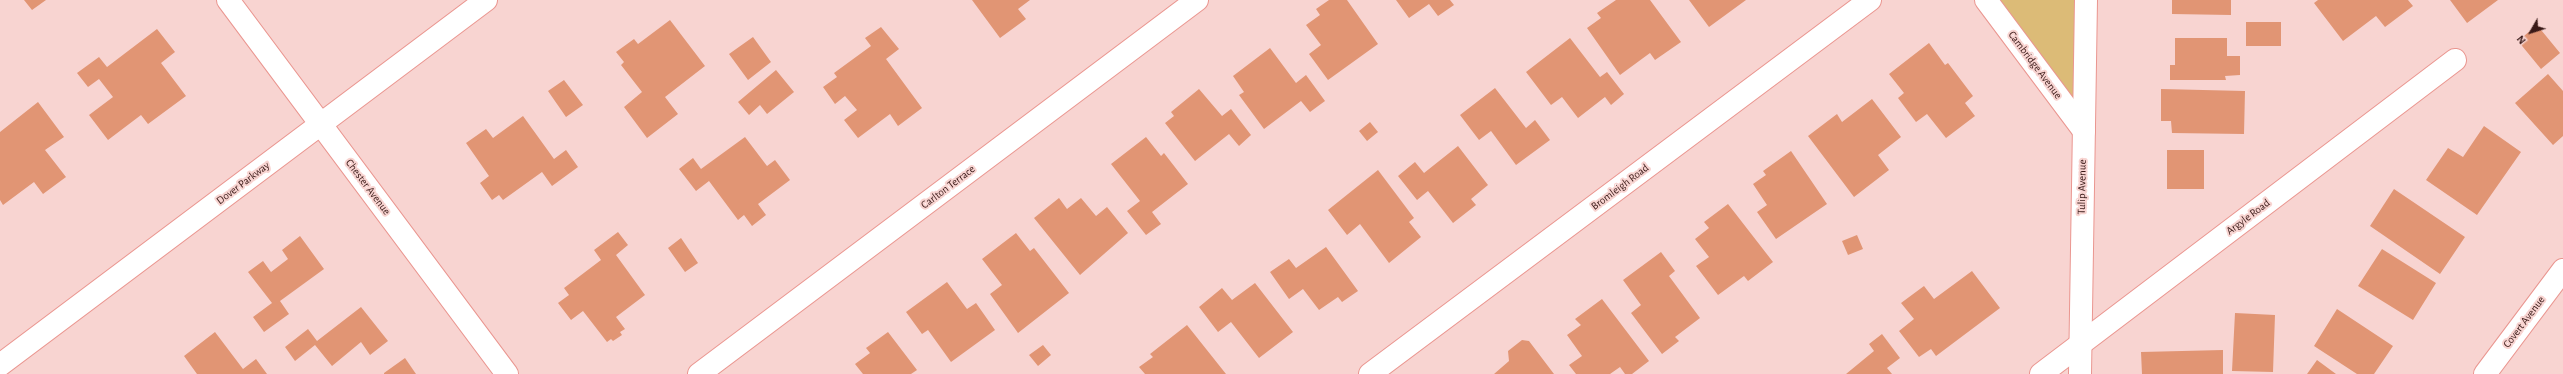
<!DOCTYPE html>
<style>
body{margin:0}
#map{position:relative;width:2563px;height:374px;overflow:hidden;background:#f8d4d1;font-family:"Alegreya Sans",sans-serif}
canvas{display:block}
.north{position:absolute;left:2511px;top:12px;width:40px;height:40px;-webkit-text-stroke:3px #f8d4d1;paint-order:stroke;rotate:231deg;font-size:11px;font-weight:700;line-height:16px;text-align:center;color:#391917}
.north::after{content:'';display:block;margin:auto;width:14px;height:18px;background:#391917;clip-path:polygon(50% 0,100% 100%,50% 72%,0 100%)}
</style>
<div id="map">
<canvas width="2563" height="374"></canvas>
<div class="north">N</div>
</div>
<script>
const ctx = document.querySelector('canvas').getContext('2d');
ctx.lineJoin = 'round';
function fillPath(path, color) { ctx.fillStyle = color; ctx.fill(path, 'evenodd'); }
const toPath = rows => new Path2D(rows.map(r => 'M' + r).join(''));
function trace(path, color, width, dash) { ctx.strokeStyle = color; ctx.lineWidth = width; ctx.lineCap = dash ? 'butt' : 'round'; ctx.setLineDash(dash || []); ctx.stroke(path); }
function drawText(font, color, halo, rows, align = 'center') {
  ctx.font = font + ' "Alegreya Sans",sans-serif'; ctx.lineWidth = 4; ctx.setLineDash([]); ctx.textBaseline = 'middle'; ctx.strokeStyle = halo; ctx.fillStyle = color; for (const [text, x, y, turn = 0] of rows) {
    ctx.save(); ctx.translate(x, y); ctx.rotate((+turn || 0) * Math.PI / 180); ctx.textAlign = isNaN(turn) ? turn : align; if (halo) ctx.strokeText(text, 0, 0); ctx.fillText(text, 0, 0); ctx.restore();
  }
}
fillPath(toPath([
 [1989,0,2083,0,2081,122]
]), '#dcbb77');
fillPath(toPath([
 [24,0,46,0,32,10],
 [972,0,1030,0,1018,9,1026,19,1000,38],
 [1329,0,1347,0,1378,44,1328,80,1309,54,1321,45,1306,25,1320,15,1316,9],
 [1396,0,1450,0,1454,5,1438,16,1429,4,1409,18],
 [1616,0,1650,0,1681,42,1655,60,1650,53,1620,75,1587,28,1601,18,1597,13],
 [1689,0,1746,0,1709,27],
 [2172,0,2231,0,2231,15,2172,14],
 [2318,0,2408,0,2413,6,2385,27,2376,16,2343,41,2314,3],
 [2450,0,2498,0,2467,23],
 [670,20,705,66,665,97,678,114,647,138,624,107,642,92,621,65,624,62,616,52,634,39,638,44],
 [2246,22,2281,22,2281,46,2246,46],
 [2537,25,2560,53,2541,69,2518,41],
 [881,27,899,49,886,59,922,108,898,126,890,114,858,138,844,120,857,110,845,96,835,104,823,87,837,77,834,73,871,46,865,38],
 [157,29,175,52,161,63,186,96,148,124,141,115,108,140,89,115,113,97,99,79,88,87,77,73,99,57,107,67],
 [753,37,771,62,748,80,729,54],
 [1570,38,1600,77,1607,72,1624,94,1611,105,1605,97,1578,118,1562,97,1551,105,1526,72],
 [2175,38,2227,38,2227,56,2240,56,2240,75,2225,76,2226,80,2170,80,2170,65,2175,65],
 [1929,43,1945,65,1948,63,1973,96,1965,103,1975,116,1946,138,1927,114,1916,122,1898,98,1904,93,1889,74],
 [1270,48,1296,83,1306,75,1325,101,1310,112,1301,101,1264,129,1239,95,1244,92,1233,76],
 [776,70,794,92,767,114,760,105,749,115,738,102],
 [2548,74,2563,91,2563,136,2553,145,2515,103],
 [564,80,583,105,566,117,548,91],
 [1495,88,1526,128,1535,120,1550,140,1516,165,1491,131,1479,140,1460,115],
 [1199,89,1222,116,1231,109,1251,135,1239,146,1229,134,1195,161,1165,123,1174,116,1171,112],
 [2161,89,2245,91,2244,134,2172,133,2171,121,2161,121],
 [1872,99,1901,137,1878,155,1889,170,1854,197,1808,136,1837,114,1842,122],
 [38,102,64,137,45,150,66,177,43,194,34,182,3,205,0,200,0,132],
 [523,116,554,159,566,150,578,167,552,186,542,172,503,200,499,195,492,200,480,183,489,176,466,143,486,129,493,138],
 [1370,122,1378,132,1367,141,1359,131],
 [2484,126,2521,152,2477,215,2426,180,2448,148,2463,157],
 [745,137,767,166,775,160,790,180,758,204,766,215,752,226,744,215,738,220,709,181,696,191,679,169,693,158,701,169],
 [1146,137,1161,156,1164,153,1188,184,1152,212,1161,224,1146,235,1127,211,1140,201,1111,164],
 [1458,146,1488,185,1471,199,1476,205,1453,223,1428,191,1417,200,1398,176,1415,162,1424,173],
 [2167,150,2204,150,2204,189,2167,189],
 [1791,151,1827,204,1776,239,1757,212,1767,205,1753,184,1766,175,1763,171],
 [1378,170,1414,218,1409,222,1421,237,1389,263,1360,224,1347,235,1328,210],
 [2394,189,2465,237,2440,274,2370,226],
 [1059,198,1067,209,1081,198,1096,216,1107,207,1128,233,1080,275,1034,218],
 [1728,204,1773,262,1748,281,1744,276,1718,295,1696,266,1709,257,1695,239,1709,228,1704,222],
 [618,232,628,245,616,255,645,295,616,317,625,329,620,332,622,335,613,341,611,339,607,342,583,311,571,320,558,303,569,295,564,288,601,260,594,250],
 [1016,233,1030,251,1034,248,1069,293,1018,333,990,294,1002,285,982,259],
 [1857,235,1863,249,1848,255,1842,241],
 [300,236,324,269,280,301,289,314,264,332,253,317,272,303,248,272,263,261,271,272,288,259,282,250],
 [681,238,698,263,685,272,668,248],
 [1326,247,1358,291,1342,302,1338,297,1319,310,1303,289,1289,299,1270,272,1289,259,1296,268],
 [2382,249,2436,283,2413,320,2358,286],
 [1661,252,1675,271,1669,276,1700,318,1675,337,1679,341,1662,354,1631,313,1641,305,1623,280],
 [1972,271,2000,308,1936,356,1931,349,1919,357,1899,331,1914,319,1901,303,1924,286,1934,299],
 [947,282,967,309,976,303,995,330,951,362,928,330,922,334,906,312],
 [1255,283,1293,332,1259,358,1231,322,1218,332,1199,307,1222,288,1232,300],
 [1602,299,1649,361,1632,374,1625,374,1620,367,1610,374,1576,374,1569,365,1582,356,1567,335,1581,325,1575,319],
 [361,307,388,341,370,355,361,342,332,366,315,345,295,361,285,347,308,329,317,341],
 [2337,309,2393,346,2374,374,2357,374,2314,346],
 [2235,313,2275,315,2273,372,2232,371],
 [1187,325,1226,374,1145,374,1139,367,1153,357,1150,354],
 [215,332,243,369,256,359,267,374,197,374,184,356],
 [888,332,917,370,911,374,863,374,855,364,870,353,866,348],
 [1882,334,1900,358,1887,368,1892,374,1846,374,1874,351,1869,344],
 [1522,340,1529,341,1554,374,1494,374,1509,361,1508,351],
 [1043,345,1051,355,1038,366,1029,355],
 [2223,350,2223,374,2142,374,2141,352],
 [405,358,416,374,384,374,384,373],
 [2317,360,2336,374,2307,374]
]), '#e19574');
const street = toPath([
 [228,0,507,374],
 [1986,0,2084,131],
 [0,365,486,0],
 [699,374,1197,0],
 [1370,374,1870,0],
 [2041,374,2455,60]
]);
const secondary = toPath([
 [2080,374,2086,0],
 [2485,374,2563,270]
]);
trace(street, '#ea9690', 24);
trace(secondary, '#ea9690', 24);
trace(street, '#fff', 22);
trace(secondary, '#fff', 22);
drawText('11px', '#391917', '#f8d4d1', [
 ["Cambridge Avenue",2035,65,53],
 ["Dover Parkway",243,183,-37],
 ["Chester Avenue",368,187,53],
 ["Carlton Terrace",948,187,-37],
 ["Bromleigh Road",1620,187,-37],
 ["Tulip Avenue",2082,187,-89],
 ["Argyle Road",2248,217,-37],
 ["Covert Avenue",2524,322,-53]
]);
</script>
